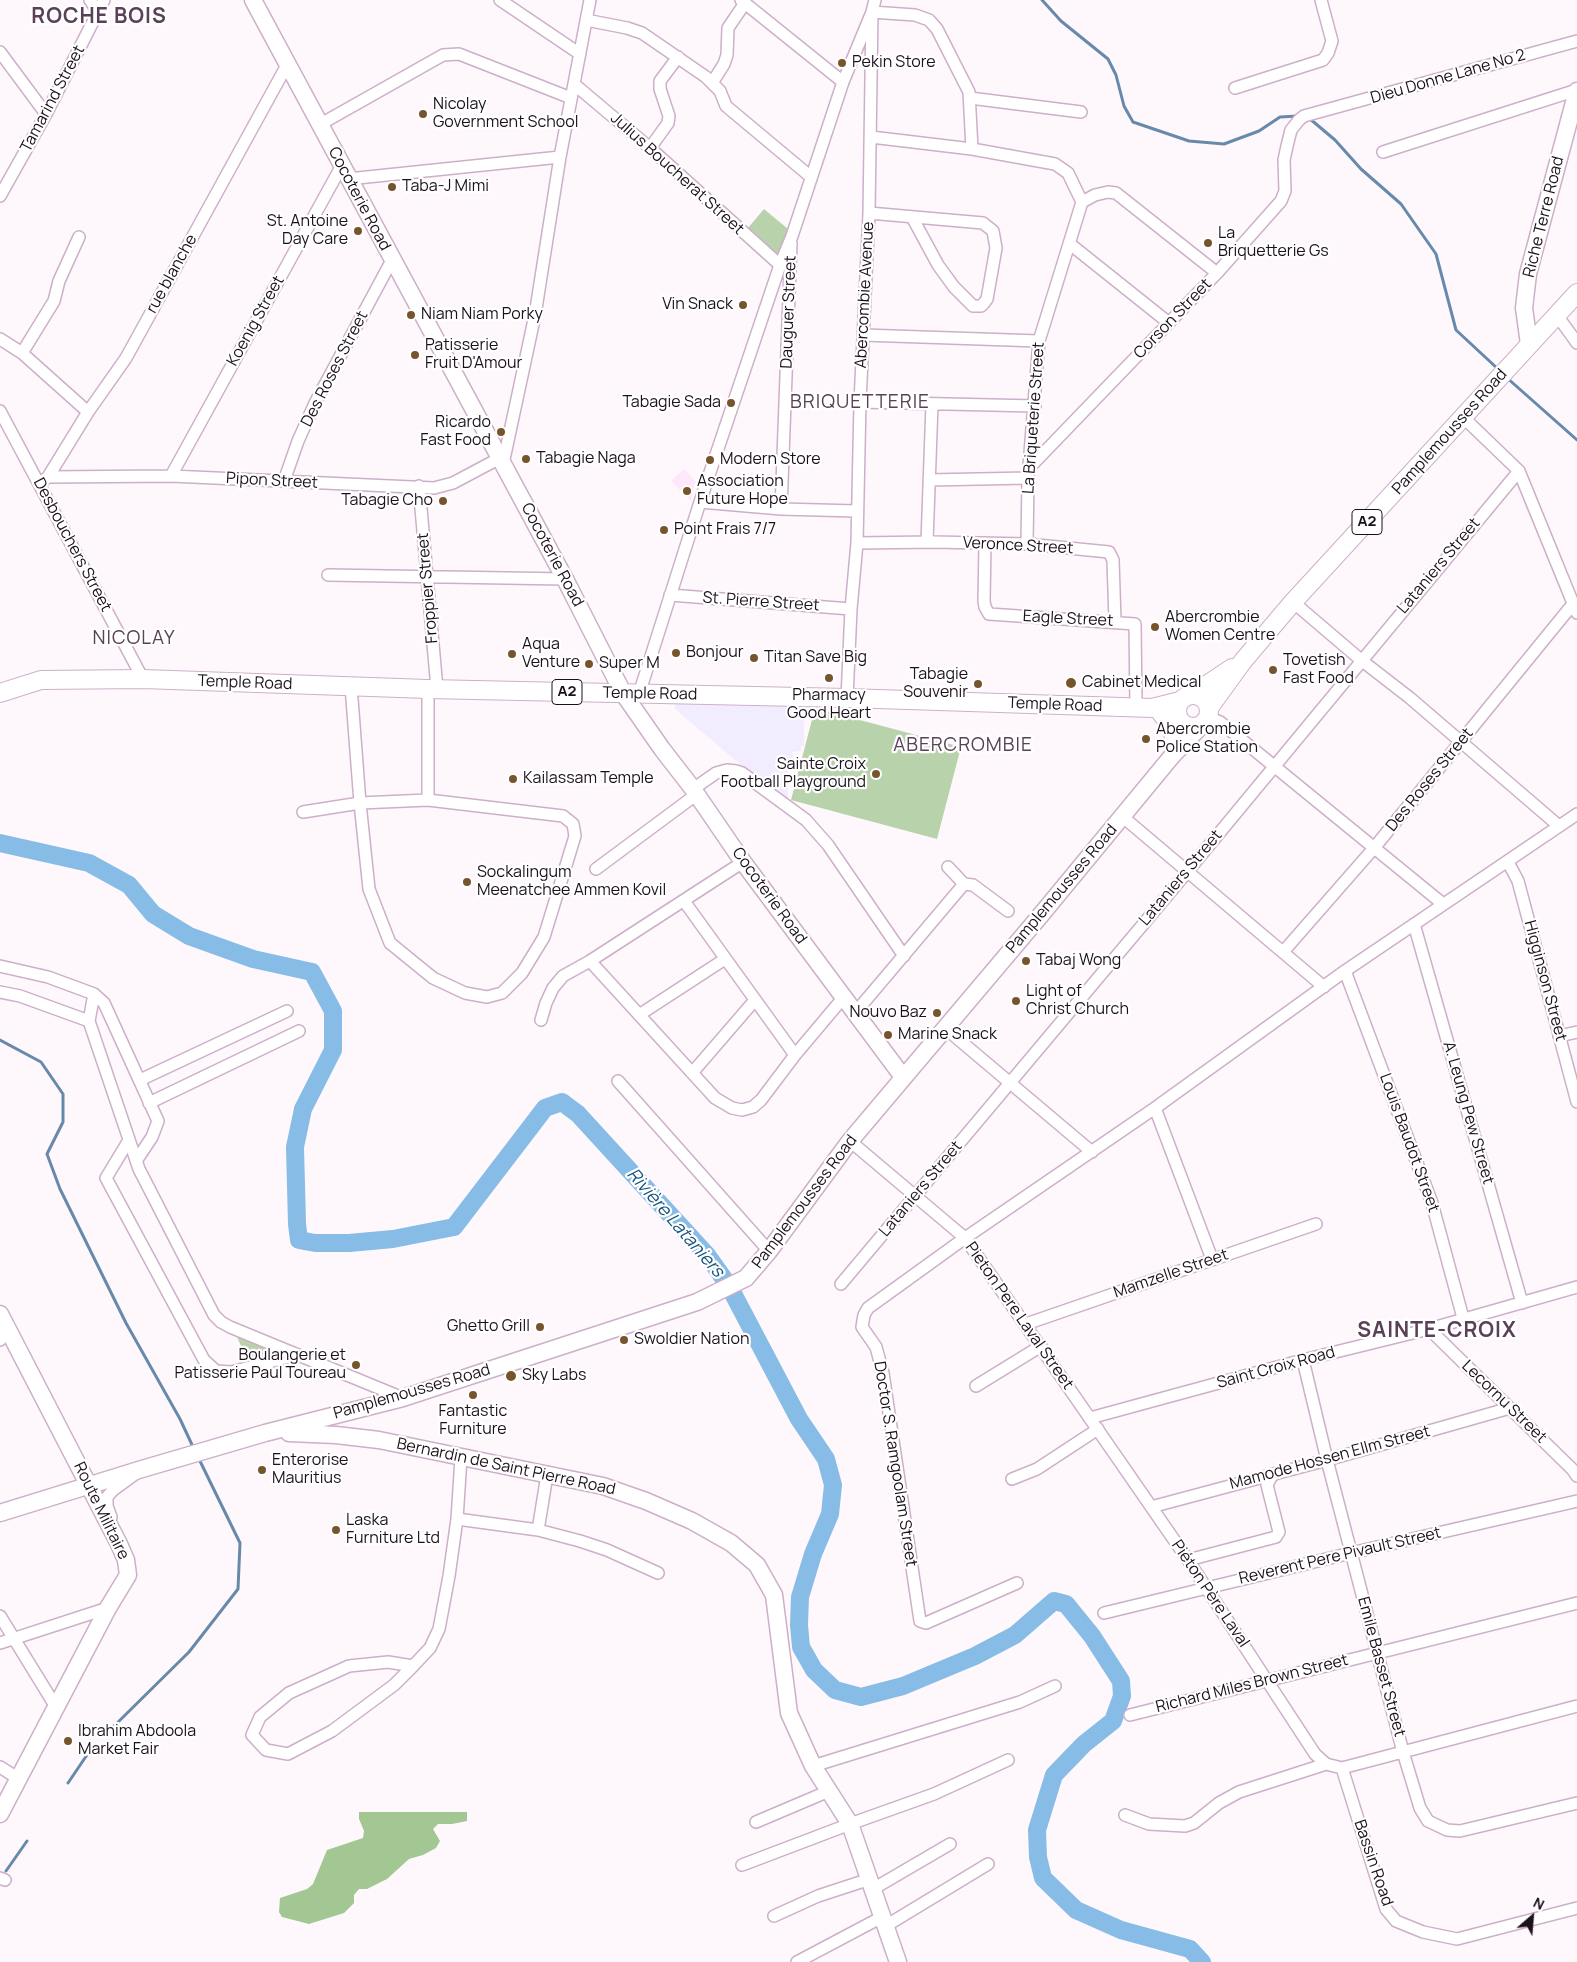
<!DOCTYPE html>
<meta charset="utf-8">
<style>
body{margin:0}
#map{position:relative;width:1577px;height:1962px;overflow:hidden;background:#fef8fd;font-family:Manrope,sans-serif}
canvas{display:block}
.north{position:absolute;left:1507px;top:1892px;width:50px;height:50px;-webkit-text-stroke:4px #fff;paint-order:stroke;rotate:27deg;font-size:14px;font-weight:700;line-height:20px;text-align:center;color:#1c111b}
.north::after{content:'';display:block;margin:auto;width:18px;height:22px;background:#1c111b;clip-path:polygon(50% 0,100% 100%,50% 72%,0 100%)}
</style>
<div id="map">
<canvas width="1577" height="1962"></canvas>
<div class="north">N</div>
</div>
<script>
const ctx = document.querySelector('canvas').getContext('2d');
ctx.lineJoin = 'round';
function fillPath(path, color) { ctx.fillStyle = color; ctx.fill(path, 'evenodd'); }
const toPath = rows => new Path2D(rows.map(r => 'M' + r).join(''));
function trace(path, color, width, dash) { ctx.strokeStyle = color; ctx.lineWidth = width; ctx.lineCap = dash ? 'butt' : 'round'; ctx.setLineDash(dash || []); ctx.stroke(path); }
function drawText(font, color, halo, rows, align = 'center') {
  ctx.font = font + ' Manrope,sans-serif'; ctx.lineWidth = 4.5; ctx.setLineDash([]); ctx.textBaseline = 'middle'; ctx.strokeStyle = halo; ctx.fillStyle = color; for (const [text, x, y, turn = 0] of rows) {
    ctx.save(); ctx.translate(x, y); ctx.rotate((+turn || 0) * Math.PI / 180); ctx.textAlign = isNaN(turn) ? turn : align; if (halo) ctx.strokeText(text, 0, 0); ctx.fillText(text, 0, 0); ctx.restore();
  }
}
fillPath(toPath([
 [675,702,804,704,804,746,801,746,801,751,792,752,792,770,788,770,788,805,675,709]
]), '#f2edfe');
fillPath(toPath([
 [684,469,695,481,691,501,671,481]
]), '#fde7fb');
fillPath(toPath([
 [764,209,788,229,778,254,747,229],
 [815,708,961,747,937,839,791,800],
 [237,1337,278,1352,281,1355,250,1366]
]), '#b8d3ab');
fillPath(toPath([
 [359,1812,467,1812,467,1821,452,1824,438,1824,433,1829,440,1841,436,1848,423,1855,409,1859,387,1879,367,1889,359,1889,354,1895,354,1903,344,1913,309,1924,282,1917,279,1912,280,1898,307,1889,313,1884,327,1850,363,1838,364,1831,359,1819]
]), '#a3c792');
trace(toPath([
 [1042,0,1061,21,1108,59,1116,75,1124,106,1133,122,1189,141,1224,144,1259,131,1280,117,1298,116],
 [1309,118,1335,140,1361,169,1401,204,1436,254,1456,330,1498,369],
 [1506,377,1577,440],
 [0,1040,41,1062,63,1094,63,1122,47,1154,60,1189,126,1323,180,1419,194,1449],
 [112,1728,189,1652,238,1589,240,1543,198,1457],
 [68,1783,91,1749],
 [6,1871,27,1841]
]), '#6789aa', 3);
trace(toPath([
 [0,843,89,863,129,885,153,914,189,936,253,959,312,972,333,1011,333,1050,303,1109,295,1147,297,1224,299,1240,315,1243,349,1243,393,1239,454,1227,545,1108,562,1102,578,1114,707,1255,729,1286,799,1419,826,1459,833,1485,830,1514,813,1554,800,1597,799,1625,801,1647,814,1670,835,1690,861,1697,903,1686,975,1656,1015,1635,1054,1601,1066,1604,1092,1636,1121,1681,1122,1696,1113,1721,1084,1744,1054,1775,1037,1830,1038,1857,1043,1878,1076,1910,1121,1930,1190,1949,1202,1962]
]), '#87bce7', 18);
const street = toPath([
 [90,0,98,12],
 [500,0,580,54],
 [741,0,843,82],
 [586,20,627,28,642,33,706,77,720,91,726,106,811,177],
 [0,52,46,114],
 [712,83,724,64,727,55,728,28,745,3],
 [574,84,650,148,780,265],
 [1235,88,1323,60,1328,53,1332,41,1321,0],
 [970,98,1081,112],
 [319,125,443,55,459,54,571,98],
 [871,137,972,149,1055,164,1068,173,1082,202,1039,341,1028,478,1027,544],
 [650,148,668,123,669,116,660,89,660,81,678,57],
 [1383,152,1577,90],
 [348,179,560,157],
 [0,196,46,114,104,0],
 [1082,202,1095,195,1108,192,1116,193,1217,273],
 [869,213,983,223,993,231,996,248,987,299,984,303,981,306,973,306,954,287,938,265,912,217],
 [1070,244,1169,323],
 [1556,314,1577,343],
 [863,335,1039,341],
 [0,339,22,353,88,412],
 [22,353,54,301,59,281,79,237],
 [860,402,1035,406],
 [0,411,143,679],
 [1464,418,1519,471,1577,613],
 [503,464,535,315,560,157,590,0],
 [1030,467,1217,273,1281,201,1285,191,1284,160,1287,146,1291,130,1299,120,1304,116,1577,41],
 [171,476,341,167],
 [48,477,88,412,126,358,287,65],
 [929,480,1028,478],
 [284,481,298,441,315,403,392,260],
 [40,483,48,477,171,476,434,488,453,483,500,458],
 [419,486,437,689],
 [700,502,781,509,856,511],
 [781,509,791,243],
 [927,542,932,404],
 [857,543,934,542,1027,544,1109,552,1113,560,1115,621],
 [985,543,984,601,985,607,989,614,1135,624,1136,707],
 [328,575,565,579],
 [670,595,851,609],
 [1293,602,1361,660,1410,698,1559,826],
 [639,694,700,502,780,265,792,236,843,82,872,12,875,0],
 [847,698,851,609,857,543,860,402,869,213,872,12,915,15,929,20,937,29,969,92,972,149],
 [1208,717,1220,722,1443,904],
 [693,789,716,773,727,770,736,771,742,773,806,820,828,845,904,956],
 [428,800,428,689],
 [303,812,360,803,428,800,563,816,573,824,575,836,544,937,522,973,502,993,487,997,465,993,433,978,390,943,369,889,360,803,351,686],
 [1123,817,1324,987],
 [1508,862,1518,881,1577,1102],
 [948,867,964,884],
 [596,869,697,794],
 [684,901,795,1055],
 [1414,924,1522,1303],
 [1283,952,1374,848,1573,604],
 [590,961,715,1098,732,1108,742,1110,753,1107,761,1100,795,1055,843,998],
 [0,966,48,977,94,994,104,1003,158,1121,152,1137,136,1161],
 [1345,971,1432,1203,1463,1318],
 [0,992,20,996,89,1021],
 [94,994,89,1021,139,1169,214,1315,221,1322,230,1327,403,1398],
 [855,1013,964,884,973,885,1008,911],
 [639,1015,725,959],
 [541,1020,546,1003,553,988,563,976,590,961,743,862],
 [945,1028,1092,1152],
 [1559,1036,1577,1032],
 [692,1073,755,1000],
 [140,1080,287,1011],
 [618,1081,769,1251],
 [149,1103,299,1031],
 [1155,1108,1212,1259],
 [129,1140,106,1178,204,1360,216,1371,231,1372,296,1355],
 [850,1141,965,1238,1188,1560,1315,1754,1326,1764,1342,1768,1577,1706],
 [841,1284,1187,872,1519,471],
 [1026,1324,1316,1224],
 [1429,1329,1572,1469,1577,1476],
 [0,1340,9,1330],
 [1303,1360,1327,1460,1403,1752,1420,1808,1428,1821,1447,1830,1460,1831,1577,1803],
 [976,1386,1041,1346],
 [1090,1418,1303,1360,1429,1329,1577,1287],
 [1012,1479,1037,1469,1098,1429],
 [1151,1507,1327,1460,1510,1408],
 [111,1517,107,1506,107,1497,113,1490,135,1474],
 [457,1519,538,1530,580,1541,607,1550,658,1573],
 [538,1530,547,1475],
 [1188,1560,1276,1537,1279,1532,1267,1485,1271,1477,1276,1473],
 [1017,1583,926,1623,920,1621,883,1373,876,1347,862,1327,864,1315,868,1308,965,1238,1155,1108,1345,971,1577,814],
 [1104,1613,1351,1553,1577,1501],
 [0,1616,56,1707],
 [0,1643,108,1608],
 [413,1666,388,1662,349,1666,289,1693,260,1717,252,1735,266,1750,288,1754,332,1731,394,1685,413,1666,430,1648,439,1629,449,1576,457,1519,461,1458],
 [1130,1715,1577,1603],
 [813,1766,1020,1702,1055,1686],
 [0,1767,19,1779],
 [1342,1768,1386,1909,1396,1921,1423,1932,1457,1939,1577,1908],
 [1125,1815,1149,1824,1185,1826,1194,1823,1219,1803,1239,1792,1326,1764],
 [756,1822,829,1791],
 [742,1865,850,1824,934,1794,1008,1760],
 [0,1878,5,1880],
 [873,1889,950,1844],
 [774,1916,818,1896,870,1879],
 [884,1927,988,1864],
 [797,1962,882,1917]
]);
const secondary = toPath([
 [253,0,565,579,623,693,662,749,693,789,743,862,903,1077],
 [1529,344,1524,308,1528,274,1577,91],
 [0,1314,119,1544,126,1560,128,1575,108,1608,0,1814],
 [289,1433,336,1435,379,1440,603,1486,646,1501,692,1521,731,1543,757,1565,774,1595,789,1713,813,1766,850,1824,898,1962],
 [0,1513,142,1469,265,1433,403,1398,697,1302,746,1278,769,1251,850,1141,1040,916,1172,756,1202,725]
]);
const primary = toPath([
 [0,693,41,680,143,679,428,689,847,698,1152,708,1180,701],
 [1193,694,1232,668],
 '1177 711a16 16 0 1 1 32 0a16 16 0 1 1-32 0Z',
 [1209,708,1243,661,1293,602,1577,293],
 [1161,713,1172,727,1175,745]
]);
trace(street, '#cdafca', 14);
trace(secondary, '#cdafca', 19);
trace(primary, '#cdafca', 20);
trace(street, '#fff', 11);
trace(secondary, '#fff', 16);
trace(primary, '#fff', 18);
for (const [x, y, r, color] of [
 [842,63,5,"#76552c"],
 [423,114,5,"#76552c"],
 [392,187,5,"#76552c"],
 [358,231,5,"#76552c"],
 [1208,243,5,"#76552c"],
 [743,305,5,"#76552c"],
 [411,315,5,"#76552c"],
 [415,355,5,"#76552c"],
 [731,403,5,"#76552c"],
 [501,432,5,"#76552c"],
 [526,459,5,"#76552c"],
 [710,460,5,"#76552c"],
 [687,491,5,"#76552c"],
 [443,501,5,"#76552c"],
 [664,530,5,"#76552c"],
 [1155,627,5,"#76552c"],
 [676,653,5,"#76552c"],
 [512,654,5,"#76552c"],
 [754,658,5,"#76552c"],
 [589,664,5,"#76552c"],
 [1273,670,5,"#76552c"],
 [829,678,5,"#76552c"],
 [1071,683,6,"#76552c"],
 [978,684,5,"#76552c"],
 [1146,739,5,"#76552c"],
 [876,774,5,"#76552c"],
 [513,779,5,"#76552c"],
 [467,882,5,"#76552c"],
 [1026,961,5,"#76552c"],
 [1016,1001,5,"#76552c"],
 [937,1013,5,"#76552c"],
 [888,1035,5,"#76552c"],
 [540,1327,5,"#76552c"],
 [624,1340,5,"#76552c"],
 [356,1365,5,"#76552c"],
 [511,1376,6,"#76552c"],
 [473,1395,5,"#76552c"],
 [262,1470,5,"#76552c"],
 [336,1530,5,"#76552c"],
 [68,1741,5,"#76552c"]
]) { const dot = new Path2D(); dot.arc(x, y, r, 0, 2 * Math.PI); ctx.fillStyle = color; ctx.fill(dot); trace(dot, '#fff', 2); }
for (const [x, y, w] of [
 [1367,522,30],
 [567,692,30]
]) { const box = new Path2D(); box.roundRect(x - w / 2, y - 12.5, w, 25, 4); ctx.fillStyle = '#fff'; ctx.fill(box); trace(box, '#1c111b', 1); }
drawText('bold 15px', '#1c111b', null, [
 ["A2",1367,522],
 ["A2",567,692]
]);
drawText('16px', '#1c111b', '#fff', [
 ["Pekin Store",852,63],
 ["Nicolay",433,105],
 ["Government School",433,123],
 ["Taba-J Mimi",402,187],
 ["St. Antoine",348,222,"right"],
 ["Day Care",348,240,"right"],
 ["La",1218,234],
 ["Briquetterie Gs",1218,252],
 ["Vin Snack",733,305,"right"],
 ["Niam Niam Porky",421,315],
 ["Patisserie",425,346],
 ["Fruit D'Amour",425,364],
 ["Tabagie Sada",721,403,"right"],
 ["Ricardo",491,423,"right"],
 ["Fast Food",491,441,"right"],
 ["Tabagie Naga",536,459],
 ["Modern Store",720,460],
 ["Association",697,482],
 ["Future Hope",697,500],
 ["Tabagie Cho",433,501,"right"],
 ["Point Frais 7/7",674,530],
 ["Abercrombie",1165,618],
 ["Women Centre",1165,636],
 ["Aqua",522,645],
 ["Venture",522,663],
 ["Bonjour",686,653],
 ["Titan Save Big",764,658],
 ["Tovetish",1283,661],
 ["Fast Food",1283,679],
 ["Super M",599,664],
 ["Tabagie",968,675,"right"],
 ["Souvenir",968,693,"right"],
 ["Cabinet Medical",1082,683],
 ["Pharmacy",829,696,"center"],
 ["Good Heart",829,714,"center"],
 ["Abercrombie",1156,730],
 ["Police Station",1156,748],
 ["Sainte Croix",866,765,"right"],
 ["Football Playground",866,783,"right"],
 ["Kailassam Temple",523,779],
 ["Sockalingum",477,873],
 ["Meenatchee Ammen Kovil",477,891],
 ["Tabaj Wong",1036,961],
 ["Light of",1026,992],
 ["Christ Church",1026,1010],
 ["Nouvo Baz",927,1013,"right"],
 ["Marine Snack",898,1035],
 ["Ghetto Grill",530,1327,"right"],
 ["Swoldier Nation",634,1340],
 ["Boulangerie et",346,1356,"right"],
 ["Patisserie Paul Toureau",346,1374,"right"],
 ["Sky Labs",522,1376],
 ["Fantastic",473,1412,"center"],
 ["Furniture",473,1430,"center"],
 ["Enterorise",272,1461],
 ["Mauritius",272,1479],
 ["Laska",346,1521],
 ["Furniture Ltd",346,1539],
 ["Ibrahim Abdoola",78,1732],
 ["Market Fair",78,1750]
], 'left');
drawText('16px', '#1c111b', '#fff', [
 ["Dieu Donne Lane No 2",1448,77,-16],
 ["Tamarind Street",53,99,-62],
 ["Julius Boucherat Street",677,174,42],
 ["Cocoterie Road",359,199,62],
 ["Riche Terre Road",1544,217,-76],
 ["rue blanche",172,274,-61],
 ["Abercombie Avenue",865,295,-87],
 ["Dauguer Street",789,312,-88],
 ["Corson Street",1173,319,-46],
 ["Koenig Street",256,321,-61],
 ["Des Roses Street",335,369,-63],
 ["La Briqueterie Street",1034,418,-86],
 ["Pamplemousses Road",1450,432,-48],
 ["Pipon Street",272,481,3],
 ["Desbouchers Street",72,545,62],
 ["Veronce Street",1018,546,3],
 ["Cocoterie Road",552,555,62],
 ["Lataniers Street",1439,566,-50],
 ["Froppier Street",428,588,-95],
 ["St. Pierre Street",761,602,4],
 ["Eagle Street",1068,619,3],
 ["Temple Road",245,683,2],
 ["Temple Road",650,694,1],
 ["Temple Road",1055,705,2],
 ["Des Roses Street",1430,780,-51],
 ["Lataniers Street",1181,878,-50],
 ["Pamplemousses Road",1062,889,-50],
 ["Cocoterie Road",769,896,54],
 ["Higginson Street",1545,981,75],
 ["A. Leung Pew Street",1468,1113,74],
 ["Louis Baudot Street",1409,1143,70],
 ["Lataniers Street",921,1189,-50],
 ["Pamplemousses Road",805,1202,-53],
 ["Mamzelle Street",1171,1274,-19],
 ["Pieton Pere Laval Street",1019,1316,55],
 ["Saint Croix Road",1276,1368,-15],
 ["Pamplemousses Road",412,1392,-16],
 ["Lecornu Street",1504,1402,44],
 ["Mamode Hossen Ellm Street",1330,1458,-15],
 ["Doctor S. Ramgoolam Street",895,1464,81],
 ["Bernardin de Saint Pierre Road",506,1467,12],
 ["Route Militaire",101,1511,64],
 ["Reverent Pere Pivault Street",1340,1556,-13],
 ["Piéton Père Laval",1210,1594,56],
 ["Emile Basset Street",1381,1667,75],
 ["Richard Miles Brown Street",1252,1684,-14],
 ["Bassin Road",1373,1863,71]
]);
drawText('italic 18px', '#18557d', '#fff', [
 ["Rivière Lataniers",675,1223,49]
]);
ctx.letterSpacing = '1px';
drawText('19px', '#5a4158', '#fff', [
 ["BRIQUETTERIE",860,403],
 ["NICOLAY",134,639],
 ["ABERCROMBIE",963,746]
]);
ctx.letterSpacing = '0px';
ctx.letterSpacing = '1px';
drawText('bold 21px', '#5a4158', '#fff', [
 ["ROCHE BOIS",99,17],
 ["SAINTE-CROIX",1437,1331]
]);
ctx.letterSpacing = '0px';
</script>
